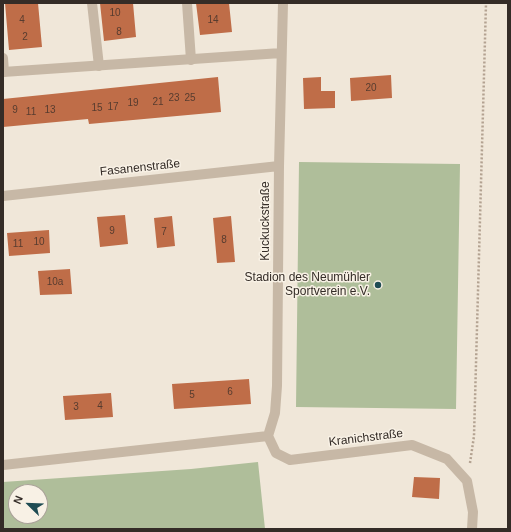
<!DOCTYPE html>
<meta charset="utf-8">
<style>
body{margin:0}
#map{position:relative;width:511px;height:532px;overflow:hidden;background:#f0e7d9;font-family:Arial,sans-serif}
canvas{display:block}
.frame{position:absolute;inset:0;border:4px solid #342c27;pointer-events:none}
.north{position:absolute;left:8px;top:484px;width:40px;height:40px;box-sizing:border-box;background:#f8f1e5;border:1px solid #aaa299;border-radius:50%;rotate:293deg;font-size:11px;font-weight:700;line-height:16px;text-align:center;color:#342c27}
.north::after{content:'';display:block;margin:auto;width:14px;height:18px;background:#1f4c53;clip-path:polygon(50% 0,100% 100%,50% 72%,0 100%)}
</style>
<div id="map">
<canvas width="511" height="532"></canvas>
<div class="frame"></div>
<div class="north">N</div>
</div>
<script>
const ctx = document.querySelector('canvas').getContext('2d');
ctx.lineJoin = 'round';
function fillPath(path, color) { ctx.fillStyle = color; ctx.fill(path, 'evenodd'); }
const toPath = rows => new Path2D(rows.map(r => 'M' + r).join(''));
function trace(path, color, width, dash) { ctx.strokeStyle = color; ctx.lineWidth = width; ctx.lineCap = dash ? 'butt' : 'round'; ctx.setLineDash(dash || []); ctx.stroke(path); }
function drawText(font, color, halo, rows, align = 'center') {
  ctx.font = font + ' Arial,sans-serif'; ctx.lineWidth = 3; ctx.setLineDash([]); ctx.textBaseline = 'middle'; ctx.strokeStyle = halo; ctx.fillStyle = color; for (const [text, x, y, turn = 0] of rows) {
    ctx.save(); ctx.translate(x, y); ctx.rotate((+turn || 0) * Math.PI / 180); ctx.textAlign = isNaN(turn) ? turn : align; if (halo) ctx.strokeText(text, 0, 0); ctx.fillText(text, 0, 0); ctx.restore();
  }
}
fillPath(toPath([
 [299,162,460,164,456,409,296,407],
 [258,462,265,529,3,529,3,482,191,469],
 [16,492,40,492,40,516,16,516]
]), '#afbe9a');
fillPath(toPath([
 [5,3,38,3,42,47,9,50],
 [100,3,133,3,136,37,104,41],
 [196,3,229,3,232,32,200,35],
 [391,75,392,98,351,101,350,78],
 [218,77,221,112,89,124,88,119,3,127,3,99],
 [321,77,321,91,335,91,335,108,304,109,303,78],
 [125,215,128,244,100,247,97,217],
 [172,216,175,246,157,248,154,218],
 [231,216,235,262,217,263,213,218],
 [49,230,50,253,9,256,7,233],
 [70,269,72,294,40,295,38,271],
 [249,379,251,404,174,409,172,384],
 [111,393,113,417,65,420,63,396],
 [414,477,440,478,439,499,412,497]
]), '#bf6d48');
trace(toPath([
 [470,463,474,436,486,3]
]), '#b3a291', 2.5, [2, 2]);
trace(toPath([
 [92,3,99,66],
 [187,3,191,60],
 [3,58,4,72]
]), '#c7b8a6', 10);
trace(toPath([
 [3,72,281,53],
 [3,196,279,166],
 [268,436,275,413,277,386,279,166,283,3],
 [268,436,276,453,290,460,412,445,447,459,467,481,473,512,472,529],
 [3,465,268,436]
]), '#c7b8a6', 10);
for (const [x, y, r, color] of [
 [378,285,4,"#1f4c53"]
]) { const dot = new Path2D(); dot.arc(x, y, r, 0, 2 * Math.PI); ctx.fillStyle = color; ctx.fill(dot); trace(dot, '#f8f1e5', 1.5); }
drawText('10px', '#573c2f', null, [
 ["10",115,13],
 ["4",22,20],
 ["14",213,20],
 ["8",119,32],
 ["2",25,37],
 ["20",371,88],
 ["23",174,98],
 ["25",190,98],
 ["21",158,102],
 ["19",133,103],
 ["17",113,107],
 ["15",97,108],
 ["9",15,110],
 ["13",50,110],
 ["11",31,112],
 ["9",112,231],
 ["7",164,232],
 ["8",224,240],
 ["10",39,242],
 ["11",18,244],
 ["10a",55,282],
 ["6",230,392],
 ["5",192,395],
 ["4",100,406],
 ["3",76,407]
]);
drawText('12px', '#342c27', '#f8f1e5', [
 ["Fasanenstraße",140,168,-6],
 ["Kuckuckstraße",266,221,-90],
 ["Kranichstraße",366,438,-7]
]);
drawText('12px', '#342c27', '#f8f1e5', [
 ["Stadion des Neumühler",370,278],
 ["Sportverein e.V.",370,292]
], 'right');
</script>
